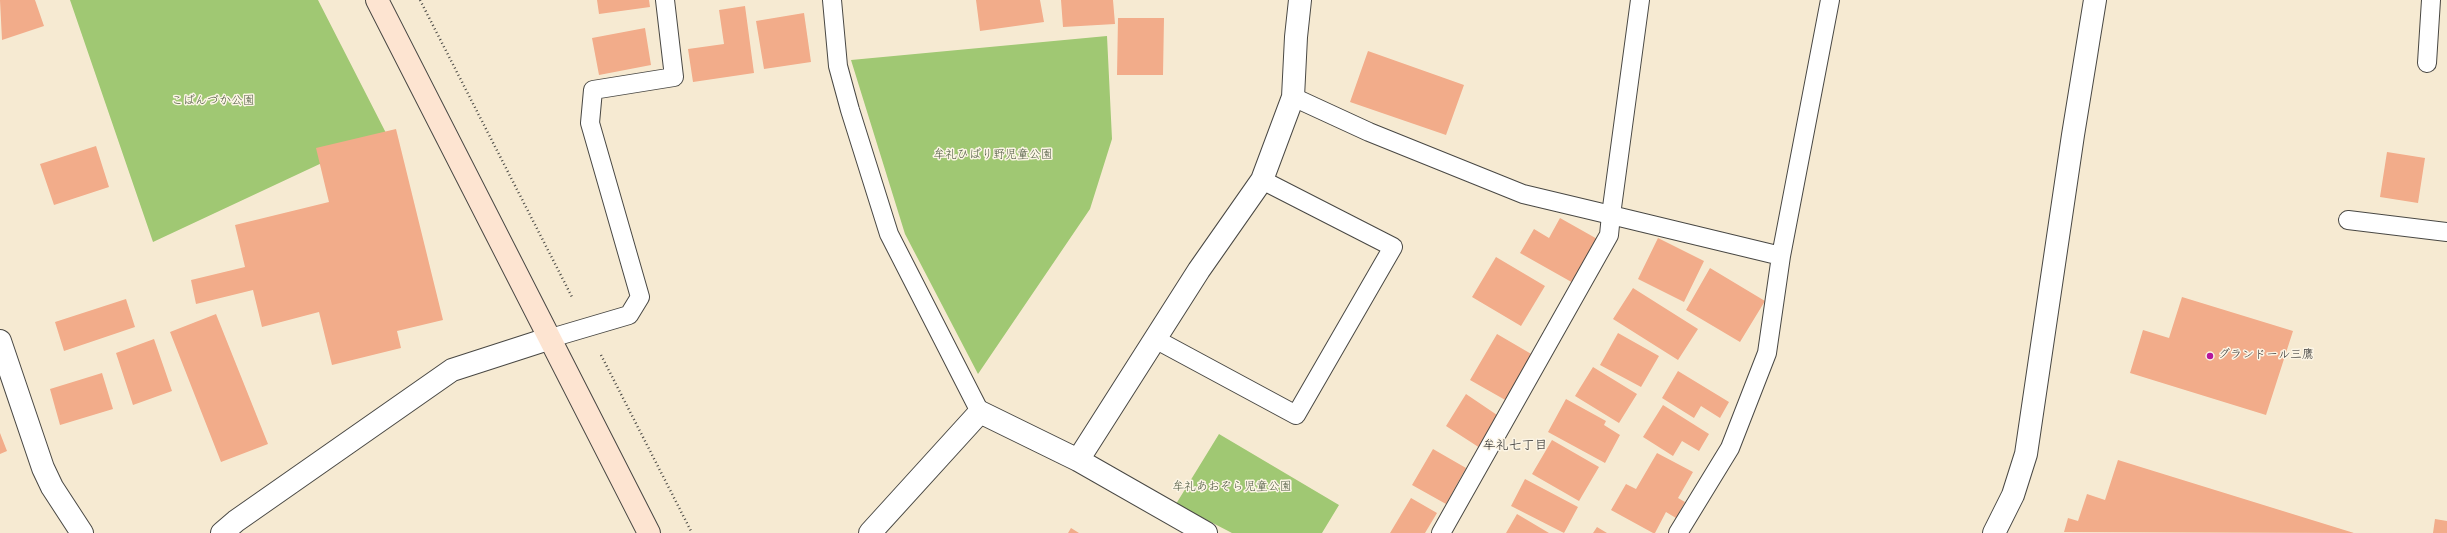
<!DOCTYPE html>
<meta charset="utf-8">
<style>
body{margin:0}
canvas{display:block;background:#f6ead2}
</style>
<canvas width="2447" height="533"></canvas>
<script>
const ctx = document.querySelector('canvas').getContext('2d');
ctx.lineJoin = 'round';
function fillPath(path, color) { ctx.fillStyle = color; ctx.fill(path, 'evenodd'); }
const toPath = rows => new Path2D(rows.map(r => 'M' + r).join(''));
function trace(path, color, width, dash) { ctx.strokeStyle = color; ctx.lineWidth = width; ctx.lineCap = dash ? 'butt' : 'round'; ctx.setLineDash(dash || []); ctx.stroke(path); }
function drawText(font, color, halo, rows, align = 'center') {
  ctx.font = font + ' Dekko,"Klee One",sans-serif'; ctx.lineWidth = 3; ctx.setLineDash([]); ctx.textBaseline = 'middle'; ctx.strokeStyle = halo; ctx.fillStyle = color; for (const [text, x, y, turn = 0] of rows) {
    ctx.save(); ctx.translate(x, y); ctx.rotate((+turn || 0) * Math.PI / 180); ctx.textAlign = isNaN(turn) ? turn : align; if (halo) ctx.strokeText(text, 0, 0); ctx.fillText(text, 0, 0); ctx.restore();
  }
}
fillPath(toPath([
 [70,0,318,0,386,133,153,242],
 [1107,36,1112,139,1090,209,978,374,905,234,851,60],
 [1219,434,1339,505,1322,533,1232,533,1176,504]
]), '#a0c873');
fillPath(toPath([
 [0,0,35,0,44,26,2,40],
 [597,0,649,0,650,7,599,14],
 [976,0,1040,0,1044,22,980,31],
 [1061,0,1113,0,1115,24,1063,27],
 [745,6,754,73,693,82,688,49,724,44,719,10],
 [804,13,811,62,764,69,756,21],
 [1118,18,1164,18,1163,75,1117,75],
 [645,28,651,65,599,75,592,38],
 [1368,51,1464,85,1446,135,1350,102],
 [396,129,443,320,397,331,401,348,332,365,319,312,262,327,253,290,196,304,191,280,245,267,235,225,329,202,316,148],
 [96,146,109,187,54,205,40,164],
 [2387,152,2425,158,2418,203,2380,197],
 [1560,218,1599,240,1575,284,1520,253,1534,229,1549,238],
 [1658,238,1704,261,1684,302,1638,279],
 [1496,257,1545,286,1521,326,1472,297],
 [1710,268,1765,301,1740,342,1686,310],
 [1633,288,1698,329,1678,360,1613,319],
 [2182,297,2293,331,2266,415,2130,373,2143,330,2169,338],
 [126,299,135,327,64,351,55,322],
 [216,314,268,444,221,462,170,332],
 [1618,333,1659,356,1641,387,1600,365],
 [1497,334,1533,355,1507,401,1470,380],
 [154,339,172,391,133,405,116,353],
 [1593,367,1637,394,1619,423,1575,396],
 [1678,371,1729,402,1720,418,1701,406,1694,418,1662,398],
 [102,373,113,409,60,425,50,389],
 [1466,394,1500,417,1480,448,1446,426],
 [1566,399,1606,421,1604,425,1620,435,1605,463,1548,432],
 [1663,405,1709,434,1699,451,1682,441,1673,456,1643,437],
 [0,433,7,451,0,454],
 [1552,440,1599,467,1579,501,1532,474],
 [1433,449,1466,468,1446,504,1412,485],
 [1657,453,1693,472,1678,498,1685,502,1676,518,1666,512,1655,533,1653,533,1611,510,1626,484,1636,489],
 [2118,460,2354,533,2064,532,2068,518,2078,521,2087,494,2105,500],
 [1525,479,1578,507,1564,533,1511,506],
 [1411,498,1437,513,1425,533,1390,533],
 [1517,514,1549,533,1506,533],
 [2435,519,2447,521,2447,533,2433,533],
 [1597,527,1607,533,1593,533],
 [1071,528,1079,533,1068,533]
]), '#f2ac8a');
const lane = toPath([
 [832,0,838,66,850,110,889,234,980,412],
 [1640,0,1611,215,1781,256],
 [2427,63,2431,0],
 [1293,97,1369,132,1523,194,1611,215,1609,235,1441,533],
 [2348,220,2447,232],
 [551,338,629,315,640,297,590,123,593,90,674,77,665,0],
 [1155,339,1296,415,1393,247,1262,180],
 [1678,533,1730,448,1767,353,1781,256,1830,0]
]);
const street = toPath([
 [0,341,43,468,52,487,82,533],
 [1078,460,1206,533],
 [222,533,236,521,452,370,551,338],
 [870,533,980,412,1078,460,1199,270,1262,180,1293,97,1296,37,1300,0],
 [1994,533,2013,495,2026,454,2073,135,2095,0]
]);
const secondary = toPath([
 [377,0,649,533]
]);
trace(lane, '#494844', 20);
trace(street, '#494844', 24);
trace(secondary, '#494844', 24);
trace(toPath([
 [420,0,573,299],
 [601,355,692,533]
]), '#494844', 2.5, [1, 3]);
trace(lane, '#fff', 18);
trace(street, '#fff', 22);
trace(secondary, '#fde4d1', 22);
for (const [x, y, r, color] of [
 [2210,356,4,"#b5179e"]
]) { const dot = new Path2D(); dot.arc(x, y, r, 0, 2 * Math.PI); ctx.fillStyle = color; ctx.fill(dot); trace(dot, '#fcf5e5', 1.5); }
drawText('12px', '#4e5a41', '#fcf5e5', [
 ["こばんづか公園",213,102],
 ["牟礼ひばり野児童公園",993,156],
 ["牟礼あおぞら児童公園",1232,488]
]);
drawText('12px', '#2b2b2b', '#fcf5e5', [
 ["グランドール三鷹",2218,356]
], 'left');
drawText('13px', '#2b2b2b', '#fcf5e5', [
 ["牟礼七丁目",1515,447]
]);
</script>
